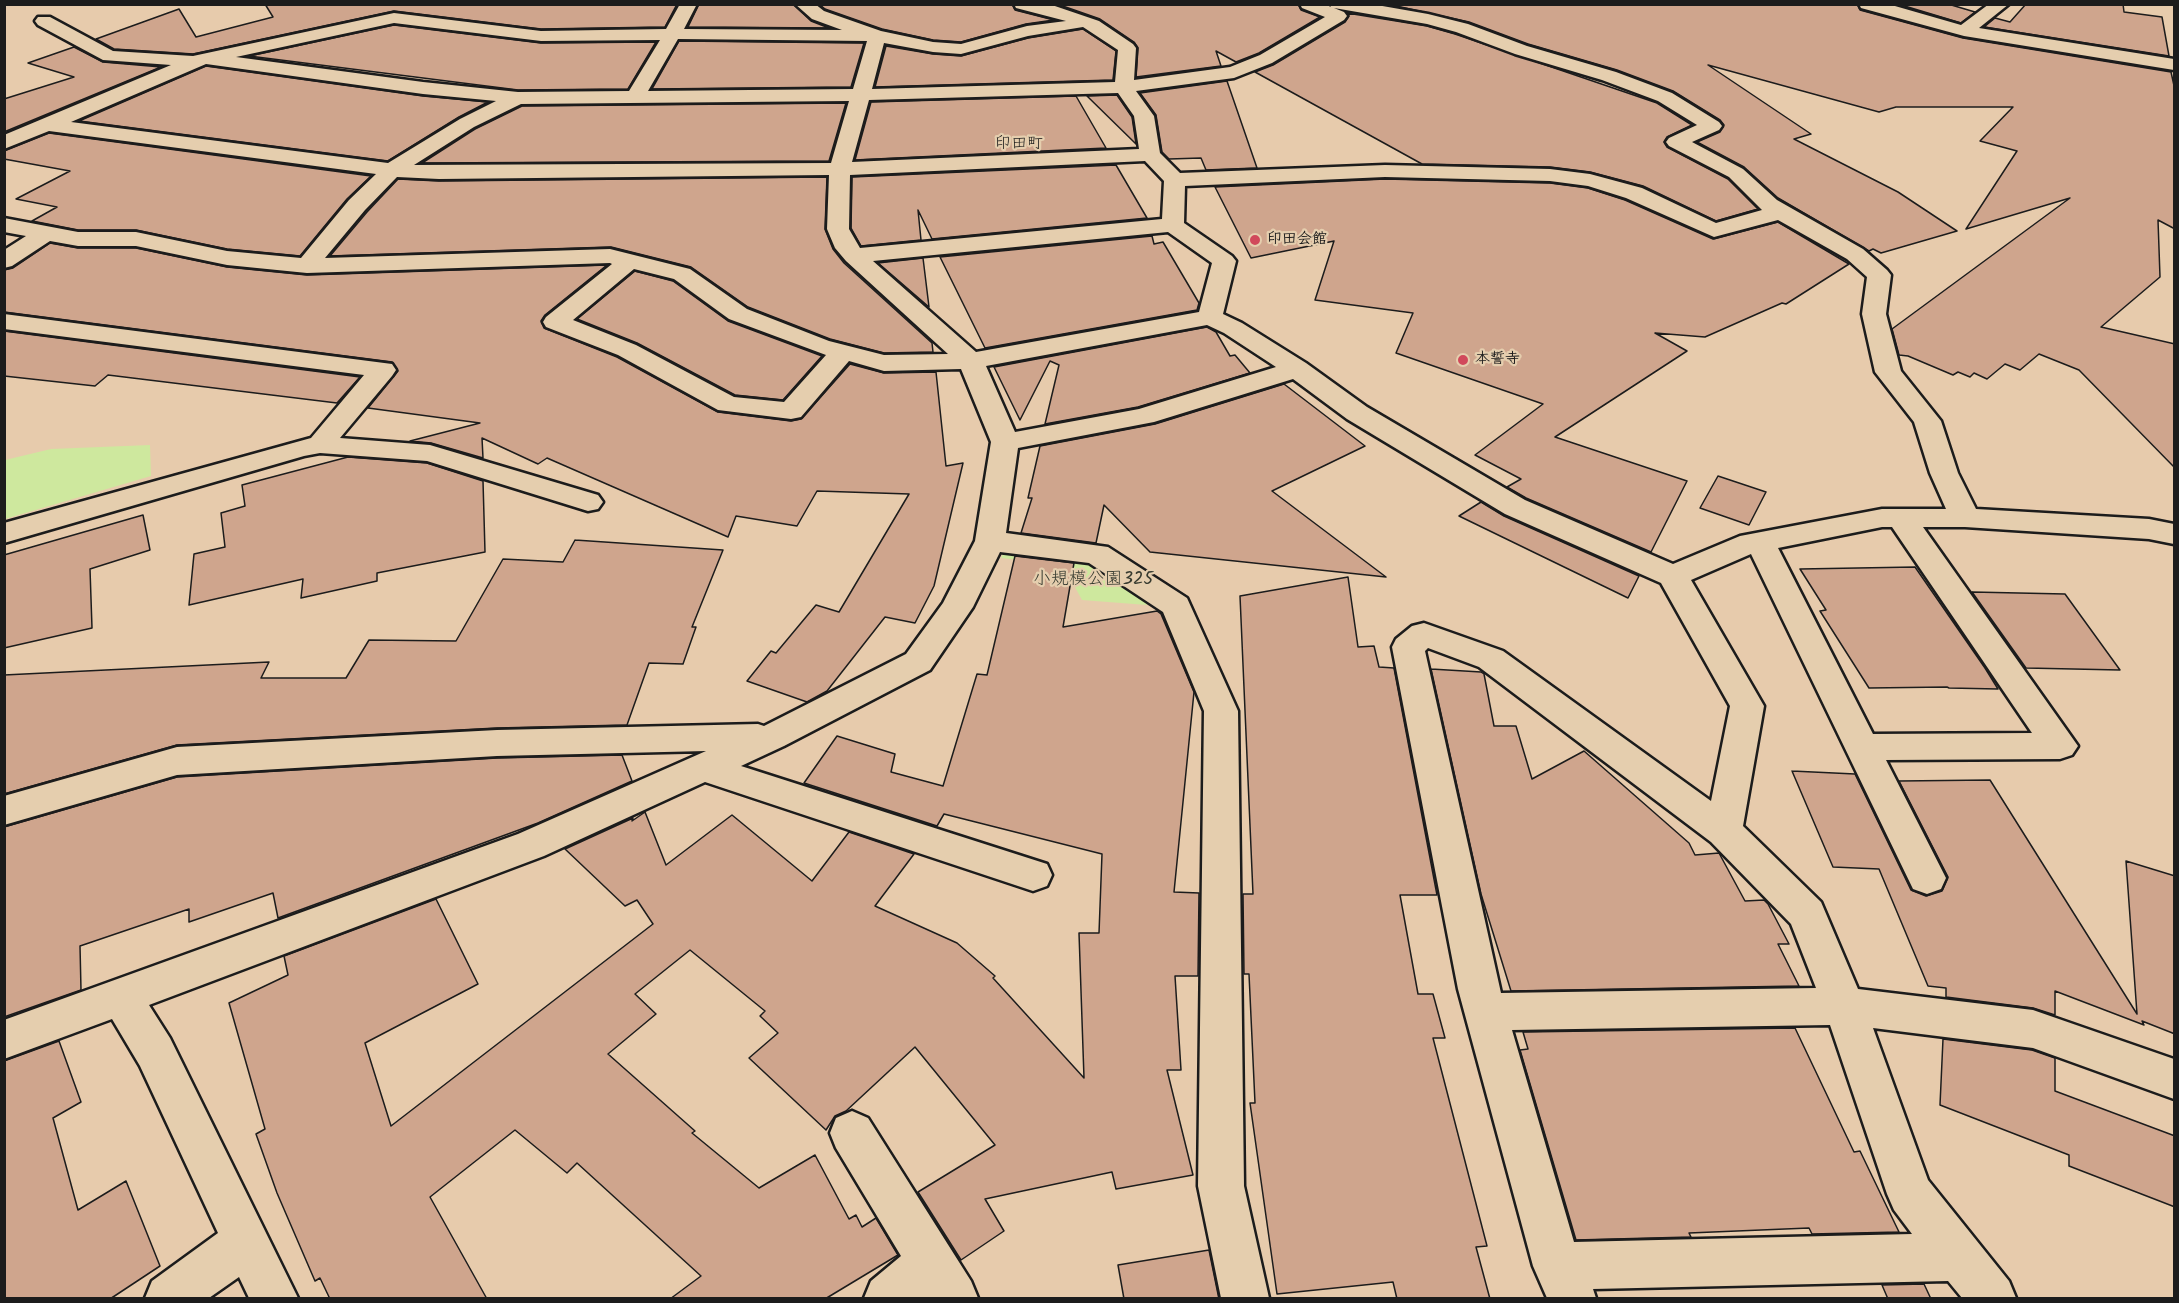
<!DOCTYPE html>
<meta charset="utf-8">
<style>
body{margin:0}
#map{position:relative;width:2179px;height:1303px;overflow:hidden;background:#e7cbac;font-family:Kalam,sans-serif}
canvas{display:block}
.frame{position:absolute;inset:0;border:6px solid #1c1c1c;pointer-events:none}
</style>
<div id="map">
<canvas width="2179" height="1303"></canvas>
<div class="frame"></div>
</div>
<script>
const ctx = document.querySelector('canvas').getContext('2d');
ctx.lineJoin = 'round';
function fillPath(path, color) { ctx.fillStyle = color; ctx.fill(path, 'evenodd'); }
const toPath = rows => new Path2D(rows.map(r => 'M' + r).join(''));
function trace(path, color, width, dash) { ctx.strokeStyle = color; ctx.lineWidth = width; ctx.lineCap = dash ? 'butt' : 'round'; ctx.setLineDash(dash || []); ctx.stroke(path); }
function drawText(font, color, halo, rows, align = 'center') {
  ctx.font = font + ' Kalam,"Klee One",sans-serif'; ctx.lineWidth = 4.5; ctx.setLineDash([]); ctx.textBaseline = 'middle'; ctx.strokeStyle = halo; ctx.fillStyle = color; for (const [text, x, y, turn = 0] of rows) {
    ctx.save(); ctx.translate(x, y); ctx.rotate((+turn || 0) * Math.PI / 180); ctx.textAlign = isNaN(turn) ? turn : align; if (halo) ctx.strokeText(text, 0, 0); ctx.fillText(text, 0, 0); ctx.restore();
  }
}
fillPath(toPath([
 [150,445,151,476,5,519,5,460,51,449],
 [1005,549,1097,561,1146,596,1147,605,1082,600,1063,565,1001,558]
]), '#cee89e');
const building = toPath([
 [265,4,677,4,665,27,541,29,394,11,193,54,114,49,96,39,179,9,196,37,273,17,265,4],
 [699,4,793,4,811,21,829,28,688,27,699,4],
 [819,4,1012,4,1015,10,1054,20,1026,24,961,42,933,40,882,29,825,9,819,4],
 [1057,4,1298,4,1301,10,1320,17,1259,53,1236,62,1216,51,1221,66,1136,77,1138,48,1134,42,1100,19,1057,4],
 [1387,4,1857,4,1860,10,1963,38,2171,72,2175,90,2175,229,2158,220,2160,277,2101,327,2175,344,2175,468,2079,370,2039,354,2020,370,2005,364,1987,379,1974,373,1970,377,1958,372,1953,375,1908,356,1899,355,1892,329,2070,198,1966,229,2017,151,1980,141,2013,107,1896,107,1879,112,1708,65,1811,134,1794,139,1898,192,1957,231,1881,253,1873,249,1869,251,1778,198,1744,167,1697,142,1720,132,1724,125,1720,120,1673,91,1617,70,1528,44,1469,22,1387,4],
 [1898,4,1948,4,1975,12,1961,23,1898,4],
 [2026,4,2123,4,2124,12,2162,17,2169,56,1984,27,1995,18,2010,22,2026,4],
 [1347,13,1427,26,1455,34,1657,103,1692,125,1667,137,1664,142,1667,147,1728,179,1758,209,1716,221,1643,186,1590,172,1550,167,1422,164,1255,72,1273,65,1345,22,1349,16,1347,13],
 [394,25,541,43,656,42,628,89,518,90,249,56,394,25],
 [1083,29,1116,51,1113,80,875,87,886,46,933,54,961,56,1028,38,1083,29],
 [679,41,864,43,851,87,652,89,679,41],
 [74,47,103,62,161,67,4,132,4,99,74,77,28,63,74,47],
 [206,66,423,96,488,102,459,117,388,161,79,121,206,66],
 [1227,81,1257,168,1206,170,1201,158,1169,159,1162,152,1156,115,1140,93,1227,81],
 [1117,95,1132,117,1136,144,1087,96,1117,95],
 [1076,96,1106,148,855,160,871,102,1076,96],
 [846,103,829,161,422,163,475,129,522,106,846,103],
 [49,133,371,176,347,199,300,256,227,249,136,230,78,230,32,221,57,207,16,199,70,171,4,159,4,151,49,133],
 [1116,165,1147,218,932,239,918,210,921,240,861,246,851,228,852,177,1116,165],
 [827,177,825,229,833,249,844,263,932,343,933,352,884,353,830,339,748,307,691,267,611,247,330,256,367,212,398,179,439,181,827,177],
 [1385,179,1550,183,1588,188,1625,200,1713,239,1778,222,1849,264,1786,304,1782,303,1705,337,1655,333,1687,351,1555,437,1687,481,1651,552,1526,498,1507,487,1521,479,1475,455,1543,404,1396,353,1413,313,1315,300,1334,241,1251,258,1215,187,1385,179],
 [1152,236,1154,244,1163,242,1199,303,1197,310,985,348,940,257,1152,236],
 [50,243,78,248,136,248,227,267,307,275,607,265,545,315,541,321,544,328,617,357,718,412,791,421,801,419,850,364,884,373,936,372,946,466,963,463,934,586,915,623,885,617,827,691,807,702,747,681,771,651,776,653,816,605,839,612,909,494,817,491,797,526,736,516,728,537,547,458,538,464,482,438,483,458,431,443,410,441,480,423,368,408,398,371,392,362,4,312,4,270,13,268,50,243],
 [923,258,929,307,878,263,923,258],
 [635,271,673,281,728,321,822,356,783,400,735,395,637,343,577,319,635,271],
 [1207,327,1216,332,1230,356,1235,355,1250,373,1138,407,1045,424,1059,365,1050,361,1020,420,994,367,1207,327],
 [4,331,360,377,337,403,108,375,95,386,4,376,4,331],
 [1284,384,1365,446,1272,491,1386,577,1150,552,1104,505,1096,543,1021,533,1032,498,1028,498,1040,446,1155,424,1284,384],
 [348,457,427,463,483,481,485,552,377,573,377,581,301,598,303,579,189,605,194,554,225,547,221,513,245,506,242,485,348,457],
 [1718,476,1766,492,1749,525,1700,508,1718,476],
 [1481,502,1504,516,1639,576,1628,598,1459,516,1481,502],
 [143,515,150,550,90,569,92,628,4,648,4,555,143,515],
 [575,540,723,550,692,627,696,627,683,664,649,663,627,725,497,728,177,745,4,794,4,675,269,662,261,678,346,678,369,640,456,641,503,559,563,562,575,540],
 [1015,556,1074,563,1063,627,1157,611,1161,614,1194,692,1174,892,1199,893,1198,976,1175,976,1181,1070,1167,1070,1193,1175,1116,1189,1112,1172,985,1199,1004,1231,961,1260,918,1192,995,1145,915,1047,846,1111,835,1116,826,1130,749,1058,778,1033,760,1016,765,1011,690,950,635,994,656,1014,608,1054,695,1131,692,1133,759,1188,815,1155,849,1219,856,1215,862,1227,876,1218,898,1255,825,1299,670,1299,701,1276,577,1163,567,1173,515,1130,430,1197,487,1299,330,1299,320,1278,315,1281,277,1193,256,1134,265,1129,229,1003,288,975,284,956,436,899,478,984,365,1043,391,1126,653,924,637,900,625,906,565,849,633,818,632,821,645,812,666,865,732,815,812,881,849,832,914,854,875,906,957,943,995,976,993,978,1084,1078,1079,933,1099,933,1102,854,944,814,937,826,804,783,837,736,895,754,891,772,943,786,977,674,987,675,1015,556],
 [1915,567,1985,668,1998,689,1949,688,1947,687,1869,688,1820,611,1826,610,1800,569,1915,567],
 [1348,577,1358,647,1374,646,1379,667,1394,668,1437,895,1400,895,1418,994,1433,994,1445,1038,1433,1038,1487,1246,1476,1247,1490,1299,1397,1299,1393,1282,1277,1294,1250,1103,1255,1103,1249,974,1244,974,1243,894,1253,894,1240,596,1348,577],
 [1972,592,2065,594,2120,670,2026,668,1972,592],
 [1431,669,1481,672,1484,674,1494,726,1516,726,1532,779,1584,751,1689,843,1695,855,1719,853,1745,901,1764,900,1768,904,1789,944,1778,944,1799,986,1511,991,1481,894,1431,669],
 [622,755,632,781,538,823,278,918,273,893,189,922,189,909,80,946,81,990,4,1017,4,827,177,777,497,758,622,755],
 [1792,771,1855,774,1911,890,1926,896,1942,891,1948,877,1899,781,1990,780,2137,1014,2126,861,2175,876,2175,1034,2142,1021,2144,1025,2055,991,2055,1015,2033,1008,1946,997,1946,988,1928,986,1879,869,1833,867,1792,771],
 [1795,1028,1854,1152,1860,1151,1899,1232,1812,1234,1809,1228,1689,1233,1691,1237,1576,1240,1520,1050,1528,1049,1523,1032,1795,1028],
 [1943,1039,2032,1050,2055,1058,2055,1091,2175,1136,2175,1207,2069,1166,2069,1155,1940,1105,1943,1039],
 [59,1041,81,1102,53,1118,78,1210,126,1181,160,1266,110,1299,4,1299,4,1061,59,1041],
 [1209,1250,1219,1299,1124,1299,1118,1265,1209,1250],
 [1924,1284,1931,1299,1888,1299,1882,1285,1924,1284]
]);
fillPath(building, '#cfa58d');
trace(building, '#1c1c1c', 1.5);
const street = toPath([
 [680,4,697,4,684,29,842,30,812,19,795,4,815,4,824,11,881,31,933,42,961,44,1027,26,1066,21,1016,8,1014,4,1049,4,1099,21,1133,44,1136,48,1134,80,1230,67,1260,55,1325,17,1302,8,1300,4,1324,4,1331,7,1329,4,1371,4,1428,14,1468,24,1527,46,1616,72,1672,93,1719,122,1722,126,1719,130,1692,142,1743,169,1777,200,1863,249,1887,270,1891,275,1886,314,1901,371,1941,421,1958,473,1976,509,2149,519,2174,524,2174,544,2149,539,1965,527,1923,527,2078,746,2072,755,2060,759,1886,760,1946,878,1941,889,1927,894,1913,889,1751,554,1691,580,1764,706,1743,826,1821,902,1858,989,2033,1010,2174,1059,2174,1099,2033,1048,1873,1028,1928,1180,2009,1281,2016,1298,1962,1298,1948,1281,1593,1289,1596,1298,1547,1298,1533,1266,1458,989,1392,647,1396,639,1412,626,1424,623,1503,651,1711,801,1730,706,1661,583,1505,514,1347,419,1293,379,1154,422,1018,448,1006,533,1108,547,1187,598,1238,711,1244,1186,1269,1298,1221,1298,1198,1186,1204,711,1163,612,1089,563,1000,552,973,607,930,670,784,746,741,766,1047,864,1052,875,1047,886,1033,891,705,782,544,856,149,1005,170,1038,298,1298,249,1298,239,1277,209,1298,145,1298,152,1281,218,1233,140,1066,112,1019,4,1059,4,1020,518,834,706,751,497,756,177,775,4,825,4,796,177,747,497,730,758,724,764,726,906,654,943,603,975,541,991,442,961,369,884,371,849,361,801,417,791,419,718,410,618,355,546,327,543,322,546,317,612,264,610,263,307,273,227,265,136,246,78,246,50,241,12,266,4,268,4,250,26,236,4,232,4,218,78,232,136,232,227,251,301,258,349,200,376,174,49,131,4,149,4,135,171,65,103,60,38,25,35,21,38,17,50,17,113,51,193,56,394,13,541,31,666,29,680,4],
 [1334,8,1427,24,1456,32,1515,54,1602,80,1658,101,1697,125,1669,138,1666,142,1669,146,1729,177,1762,210,1716,223,1642,188,1590,174,1550,169,1385,165,1180,173,1160,153,1154,116,1136,91,1234,78,1272,63,1344,20,1347,16,1344,12,1334,8],
 [394,23,541,41,660,40,629,91,518,92,423,82,236,57,394,23],
 [1083,27,1118,50,1115,82,872,89,884,43,933,52,961,54,1028,36,1083,27],
 [678,39,867,41,853,89,648,91,678,39],
 [206,64,423,94,496,101,460,119,388,163,71,122,206,64],
 [1118,93,1134,116,1139,149,852,162,869,100,1118,93],
 [849,101,831,163,414,165,474,127,521,104,849,101],
 [1145,161,1164,181,1162,219,860,248,849,229,850,175,1145,161],
 [829,175,827,229,835,248,846,261,948,354,884,355,829,341,747,309,690,269,610,249,325,258,365,210,397,177,439,179,829,175],
 [1385,177,1550,181,1588,186,1626,198,1714,237,1778,220,1847,259,1867,277,1862,314,1875,372,1914,422,1930,473,1946,509,1882,509,1740,536,1673,564,1525,500,1367,407,1306,363,1242,323,1223,314,1236,261,1232,256,1184,223,1185,186,1385,177],
 [1168,232,1212,263,1199,312,976,352,873,261,1168,232],
 [634,269,674,279,729,319,826,355,784,402,734,397,636,345,573,320,634,269],
 [1207,325,1224,333,1276,367,1139,409,1015,432,986,366,1207,325],
 [1882,527,1892,527,2032,733,1873,734,1778,548,1882,527],
 [1428,648,1479,667,1711,842,1791,924,1816,988,1501,993,1425,651,1428,648],
 [1830,1025,1887,1194,1894,1210,1912,1234,1574,1242,1512,1030,1830,1025],
 [1859,4,1888,4,1961,25,1989,4,2009,4,1979,28,2174,59,2174,70,1964,36,1861,8,1859,4],
 [4,314,392,364,396,370,392,376,340,438,430,445,598,495,603,502,598,509,588,511,427,461,320,453,304,456,4,543,4,523,311,438,364,375,4,329,4,314],
 [852,1111,868,1118,971,1281,978,1298,864,1298,871,1281,901,1256,836,1148,830,1133,836,1118,852,1111]
]);
trace(street, '#1c1c1c', 5);
fillPath(street, '#e5ceae');
for (const [x, y, r, color] of [
 [1255,240,6,"#d1495b"],
 [1463,360,6,"#d1495b"]
]) { const dot = new Path2D(); dot.arc(x, y, r, 0, 2 * Math.PI); ctx.fillStyle = color; ctx.fill(dot); trace(dot, '#e5ceae', 2); }
drawText('bold 15px', '#1c1c1c', '#e5ceae', [
 ["印田会館",1267,240],
 ["本誓寺",1475,360]
], 'left');
drawText('16px', '#1c1c1c', '#e5ceae', [
 ["印田町",1019,145]
]);
drawText('18px', '#373b30', '#e5ceae', [
 ["小規模公園325",1093,581]
]);
</script>
